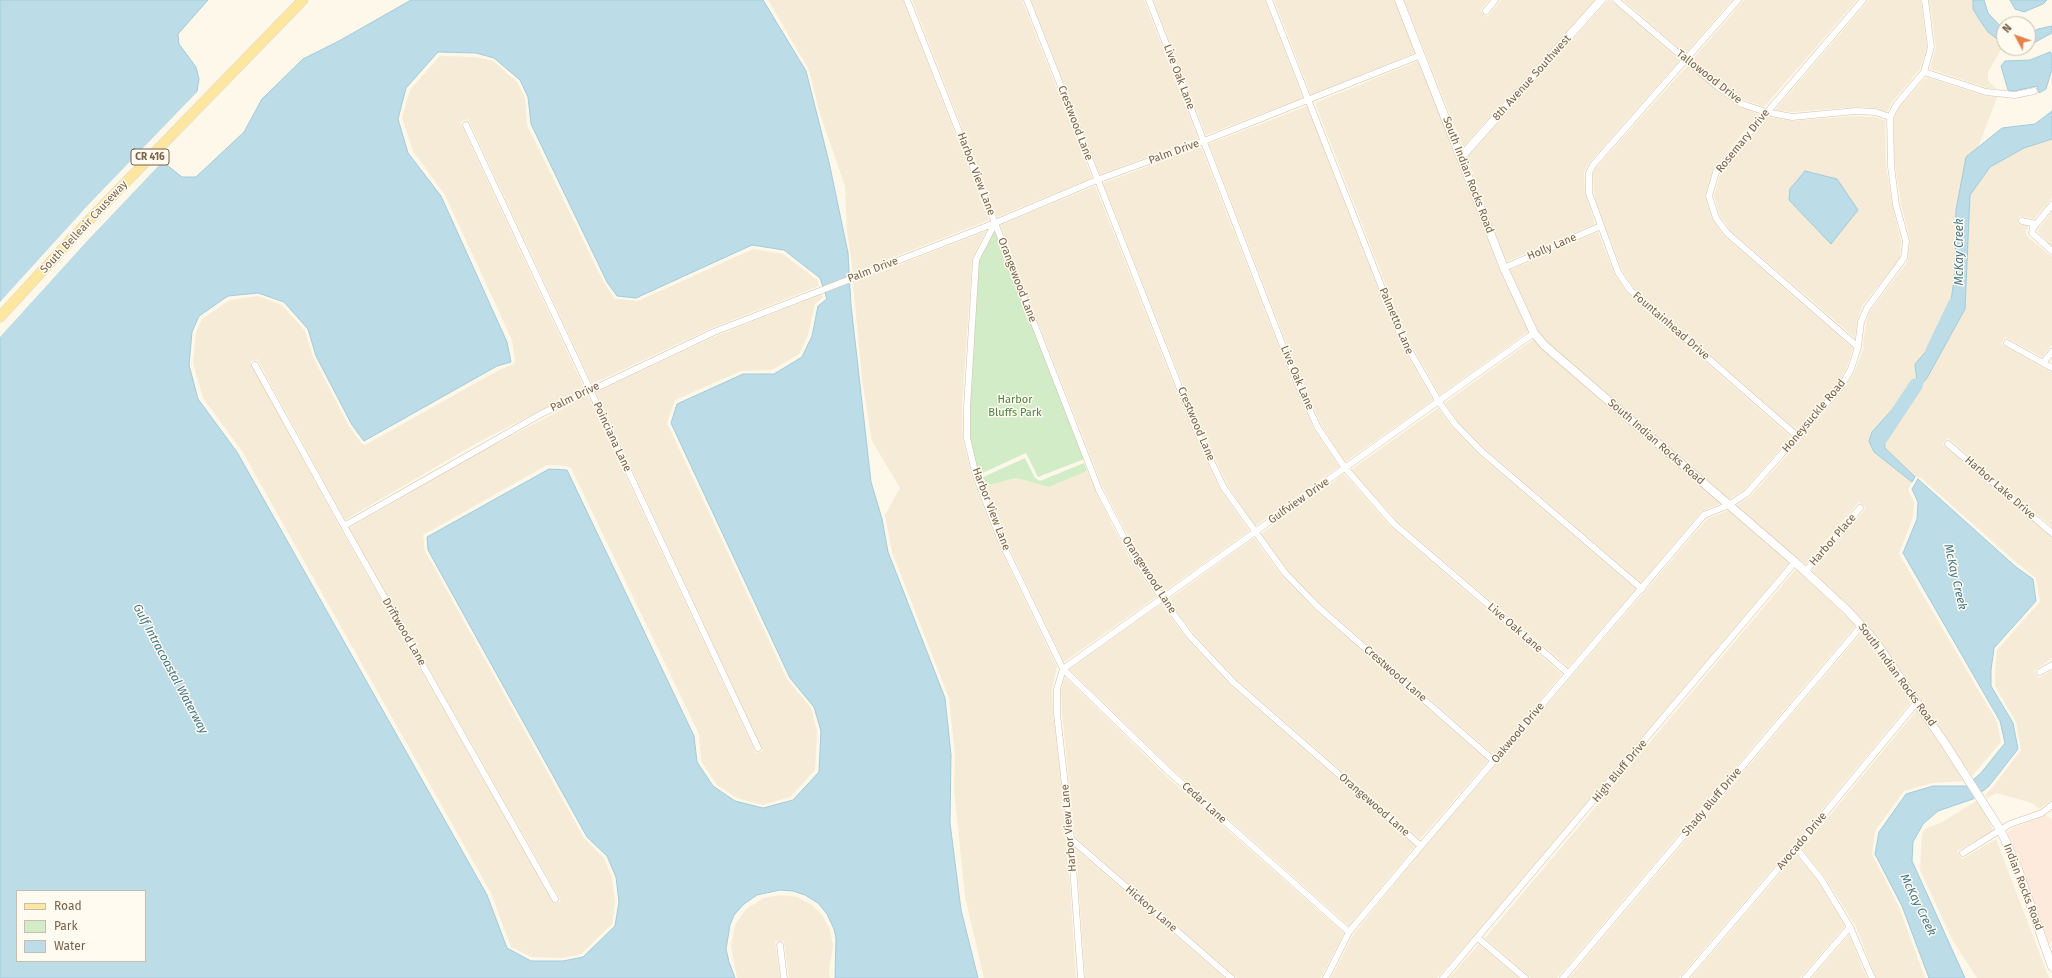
<!DOCTYPE html>
<style>
body{margin:0}
#map{position:relative;width:2052px;height:978px;overflow:hidden;background:#fdf8e9;font-family:"Fira Sans",sans-serif}
canvas{display:block}
.legend{position:absolute;left:16px;top:890px;width:130px;height:72px;box-sizing:border-box;background:#fffbf0;border:1px solid #c9bdae;margin:0;padding:5px 7px;list-style:none;font-size:12px;color:#79614b}
.legend li{display:flex;align-items:center;gap:8px;height:20px}
.legend b{width:20px;border:1px solid #c9bdae}
.north{position:absolute;left:1996px;top:16px;width:40px;height:40px;box-sizing:border-box;background:#fffbf0;border:1px solid #c9bdae;border-radius:50%;rotate:311deg;font-size:11px;font-weight:700;line-height:16px;text-align:center;color:#79614b}
.north::after{content:'';display:block;margin:auto;width:14px;height:18px;background:#eb814a;clip-path:polygon(50% 0,100% 100%,50% 72%,0 100%)}
</style>
<div id="map">
<canvas width="2052" height="978"></canvas>
<ul class="legend">
<li><b style="height:5px;background:#fde6a0"></b>Road</li>
<li><b style="height:11px;background:#d1ecc6"></b>Park</li>
<li><b style="height:11px;background:#bcdce8"></b>Water</li>
</ul>
<div class="north">N</div>
</div>
<script>
const ctx = document.querySelector('canvas').getContext('2d');
ctx.lineJoin = 'round';
function fillPath(path, color) { ctx.fillStyle = color; ctx.fill(path, 'evenodd'); }
const toPath = rows => new Path2D(rows.map(r => 'M' + r).join(''));
function trace(path, color, width, dash) { ctx.strokeStyle = color; ctx.lineWidth = width; ctx.lineCap = dash ? 'butt' : 'round'; ctx.setLineDash(dash || []); ctx.stroke(path); }
function drawText(font, color, halo, rows, align = 'center') {
  ctx.font = font + ' "Fira Sans",sans-serif'; ctx.lineWidth = 3; ctx.setLineDash([]); ctx.textBaseline = 'middle'; ctx.strokeStyle = halo; ctx.fillStyle = color; for (const [text, x, y, turn = 0] of rows) {
    ctx.save(); ctx.translate(x, y); ctx.rotate((+turn || 0) * Math.PI / 180); ctx.textAlign = isNaN(turn) ? turn : align; if (halo) ctx.strokeText(text, 0, 0); ctx.fillText(text, 0, 0); ctx.restore();
  }
}
fillPath(toPath([
 [768,0,903,0,989,220,853,273,847,231,845,186,820,114,809,70],
 [912,0,1022,0,1092,178,997,217],
 [1031,0,1144,0,1198,138,1100,175],
 [1153,0,1265,0,1303,98,1206,135],
 [1274,0,1395,0,1415,53,1311,95],
 [1404,0,1489,0,1480,11,1487,17,1501,0,1595,0,1463,147],
 [1608,0,1610,0,1680,60,1589,163,1584,173,1585,192,1595,224,1506,262,1467,157],
 [1623,0,1732,0,1685,54],
 [1744,0,1857,0,1764,107,1744,100,1692,60],
 [1869,0,1921,0,1927,47,1920,69,1893,101,1887,112,1874,108,1856,107,1792,112,1775,110],
 [1929,0,1973,0,1973,9,1979,19,1988,32,2004,44,1988,72,1988,80,1996,89,1987,88,1930,69,1936,47],
 [440,56,476,57,493,61,517,82,525,98,527,125,604,283,615,299,638,301,753,249,783,254,817,280,819,286,712,328,592,384,468,119,460,122,584,388,475,444,345,520,257,359,250,362,338,524,554,904,561,901,349,528,480,452,588,396,756,753,763,751,596,392,716,336,822,294,823,298,815,304,808,335,799,354,772,370,741,371,675,400,667,423,787,679,811,708,817,731,815,770,790,797,763,805,737,798,717,785,701,761,699,734,571,468,566,466,547,465,423,535,425,551,584,838,604,858,612,878,615,902,612,924,581,954,563,958,532,957,511,947,491,893,242,451,203,398,193,363,196,332,202,319,230,300,258,296,282,305,305,331,313,357,349,426,361,443,365,445,499,370,514,364,515,360,512,340,445,195,413,151,402,118,410,90],
 [1418,61,1458,158,1498,266,1529,331,1440,395,1404,332,1315,103],
 [1687,66,1740,107,1759,114,1713,169,1705,196,1713,220,1724,236,1853,348,1847,367,1837,385,1797,431,1633,287,1622,270,1596,202,1594,192,1593,174,1596,168],
 [1926,77,1985,96,1997,97,1978,148,1966,157,1955,274,1947,327,1915,364,1917,382,1904,394,1874,452,1912,482,1908,489,1914,503,1913,517,1899,554,1997,722,2001,742,1972,776,1878,639,1851,608,1811,572,1866,508,1859,502,1805,565,1736,506,1751,496,1844,390,1855,371,1864,347,1863,345,1866,323,1870,311,1908,261,1910,240,1901,204,1895,165,1893,146,1894,118,1900,106],
 [1307,106,1396,335,1433,400,1345,462,1322,426,1302,383,1209,144],
 [1856,116,1874,117,1885,120,1886,165,1892,205,1901,241,1900,257,1896,264,1862,306,1857,321,1855,338,1730,230,1720,216,1714,196,1720,175,1768,117,1793,121],
 [2052,139,2052,198,2034,219,2019,216,2018,224,2028,226,2026,232,2027,236,2052,257,2052,345,2042,357,2005,337,2001,344,2052,373,2052,527,1948,438,1942,444,2052,538,2052,658,2034,671,2039,678,2052,670,2052,800,2039,809,2032,803,1997,793,1987,798,1985,795,1992,788,2021,750,2016,722,1995,686,1995,670,1997,650,2040,602,2036,578,2018,564,1920,477,1915,477,1903,467,1885,448,1884,434,1897,411,1927,378,1965,309,1970,195,1989,167,2024,148],
 [1201,147,1294,386,1314,429,1339,467,1255,526,1228,486,1201,430,1103,183],
 [1095,186,1193,433,1220,489,1249,531,1163,592,1137,553,1103,488,1000,225],
 [2052,212,2052,246,2037,231],
 [986,231,972,260,962,407,963,439,972,477,997,542,1057,667,1052,689,1053,713,1067,837,1065,839,1067,841,1076,978,984,978,965,897,954,789,955,755,949,698,892,552,885,515,900,488,872,441,862,379,853,283],
 [1598,232,1614,273,1627,293,1791,437,1744,490,1729,499,1547,342,1538,331,1510,270],
 [1534,339,1541,348,1721,503,1701,512,1641,583,1483,447,1458,422,1445,403],
 [1438,408,1452,427,1477,453,1636,589,1568,667,1397,521,1351,470],
 [1087,471,1111,523,1129,557,1156,597,1064,662,1005,539,985,486,1016,478,1049,487],
 [1344,474,1391,527,1562,674,1494,755,1321,604,1288,571,1261,534],
 [1729,510,1789,563,1475,935,1437,978,1331,978,1353,935,1424,848,1707,519],
 [1254,538,1282,576,1315,610,1488,761,1420,839,1236,679,1194,634,1168,600],
 [1796,569,1856,625,1557,978,1531,978,1485,938],
 [1161,604,1187,639,1230,685,1415,846,1349,926,1171,768,1069,669],
 [1862,632,1911,702,1793,845,1679,978,1569,978],
 [1065,677,1165,775,1344,933,1321,978,1237,978,1075,837,1062,714,1061,691],
 [1917,710,1965,781,1932,783,1904,791,1875,831,1872,854,1899,907,1925,978,1876,978,1856,927,1825,877,1802,849],
 [1978,800,1986,812,1993,831,1957,851,1962,859,1996,839,2049,978,1977,978,1953,941,1920,870,1922,834,1925,829,1942,822],
 [1076,849,1225,978,1085,978],
 [1796,855,1818,881,1845,926,1800,978,1691,978],
 [780,895,797,897,812,905,823,916,830,930,833,946,829,971,830,978,789,978,784,941,775,941,780,978,737,978,731,946,735,925,746,909,764,898],
 [1849,935,1867,978,1812,978],
 [1479,944,1519,978,1449,978]
]), '#f5ebd7');
fillPath(toPath([
 [2046,815,2052,820,2052,941,2049,944,2022,868,2007,833,2013,828]
]), '#feeadc');
fillPath(toPath([
 [995,223,1087,458,1038,477,1026,453,976,476,967,438,976,260],
 [1025,458,1035,478,1040,481,1084,463,1087,471,1049,487,1016,478,985,486,981,478]
]), '#d1ecc6');
const water = toPath([
 [0,0,208,0,178,34,179,44,196,67,199,79,196,98,158,151,163,162,182,177,196,177,244,132,262,99,303,59,339,41,411,0,763,0,806,71,829,162,848,253,851,305,871,482,882,519,888,552,945,698,951,755,950,823,961,910,978,978,835,978,836,938,834,929,827,914,818,903,805,895,793,891,780,890,757,895,744,904,734,915,730,925,726,949,729,962,735,978,0,978,0,0],
 [438,52,476,53,494,58,520,80,528,97,531,124,607,282,617,296,636,298,752,245,784,250,820,278,827,299,818,306,812,336,802,357,774,374,743,374,677,404,671,423,790,678,814,707,821,731,819,772,793,800,763,808,735,801,713,786,697,762,694,736,567,470,549,469,427,537,428,550,587,837,607,856,616,877,619,902,615,926,583,957,563,961,531,961,507,948,487,895,237,452,198,399,189,365,192,332,199,316,228,296,258,293,284,302,308,329,316,356,352,425,364,441,497,366,511,362,507,342,441,196,408,153,398,119,406,88,438,52],
 [17,891,145,891,145,961,17,961,17,891],
 [1973,0,1984,0,1988,13,2004,30,2004,44,1988,32,1979,19,1973,9,1973,0],
 [2010,0,2047,0,2043,4,2024,12,2015,9,2010,0],
 [2052,26,2052,33,2028,46,2028,34,2038,29,2052,26],
 [2050,52,2052,55,2052,69,2046,89,2039,93,2037,86,2014,91,2008,90,2001,66,2005,61,2030,60,2050,52],
 [2052,111,2052,139,2024,148,1990,167,1970,195,1965,309,1927,378,1897,411,1884,434,1885,448,1915,477,1912,482,1874,452,1869,441,1872,432,1917,382,1915,364,1947,327,1955,274,1956,210,1966,157,2002,128,2035,124,2052,111],
 [1805,171,1837,179,1858,210,1831,244,1789,200,1790,189,1805,171],
 [1918,479,2016,567,2033,579,2036,601,1994,648,1991,670,1991,686,2013,723,2018,749,1989,786,1973,799,1938,811,1923,824,1913,842,1912,861,1965,978,1929,978,1902,906,1875,854,1879,832,1906,794,1933,786,1966,786,1981,773,2005,743,2000,721,1903,553,1917,519,1918,502,1912,489,1918,479]
]);
fillPath(water, '#bcdce8');
trace(water, '#a1cbdb', 1);
fillPath(toPath([
 [199,90,198,99,160,151,164,160,88,240,0,337,0,302,89,204]
]), '#fdf8e9');
trace(toPath([
 [1932,352,1955,304],
 [1881,438,1916,385]
]), '#bcdce8', 14);
const minor = toPath([
 [907,0,995,223,976,260,967,407,967,438,976,476,1001,541,1063,669,1057,689,1057,714,1071,839,1081,978],
 [1027,0,1197,432,1224,488,1285,573,1318,607,1494,761],
 [1149,0,1298,385,1318,428,1345,468,1394,524,1568,673],
 [1269,0,1400,334,1439,402,1455,424,1480,450,1642,589],
 [1616,0,1718,87,1742,104,1766,112,1792,117,1856,111,1875,112,1890,117],
 [1738,0,1593,165,1589,173,1589,193,1618,272,1630,290,1798,437],
 [1486,11,1495,0],
 [1924,72,1986,92,2015,95,2034,91],
 [466,125,758,748],
 [2052,205,2033,228,2032,233,2052,251],
 [2022,221,2036,224],
 [995,223,1099,490,1133,555,1162,598,1190,636,1233,682,1421,846],
 [1504,268,1601,226],
 [2007,343,2052,368],
 [1858,347,1727,233,1716,218,1709,196,1716,172,1863,0],
 [2043,363,2052,352],
 [255,365,344,526,555,899],
 [1948,444,2052,533],
 [344,526,541,414,714,332,995,223,1097,180,1204,141,1421,55],
 [1805,572,1860,508],
 [2040,672,2052,665],
 [1071,839,1231,978],
 [1796,848,1821,879,1850,927,1872,978],
 [1963,853,2010,824,2042,813,2052,805],
 [1349,932,1168,771,1063,669,1534,333],
 [1478,938,1525,978],
 [780,945,784,978],
 [1326,978,1349,932,1421,846,1704,515,1729,505,1747,493,1841,387,1851,369,1858,347,1861,322,1867,308,1904,258,1906,241,1896,205,1891,166,1890,117,1897,104,1924,72,1931,47,1925,0],
 [1443,978,1795,562],
 [1563,978,1862,625],
 [1685,978,1796,848,1917,702],
 [1806,978,1850,927]
]);
const tertiary = toPath([
 [1399,0,1504,268,1534,333,1544,345,1795,562,1848,611,1875,641,1946,745,2001,831,2018,869,2052,967],
 [1462,156,1601,0]
]);
const primary = toPath([
 [0,317,90,219,303,0]
]);
trace(minor, '#d0c1ad', 7);
trace(tertiary, '#d0c1ad', 9);
trace(primary, '#dcd6d0', 11);
trace(minor, '#fff', 6);
trace(tertiary, '#fff', 8);
trace(primary, '#fde6a0', 10);
for (const [x, y, w] of [
 [150,157,38]
]) { const box = new Path2D(); box.roundRect(x - w / 2, y - 8, w, 16, 3); ctx.fillStyle = '#fffbf0'; ctx.fill(box); trace(box, '#79614b', 1); }
drawText('bold 10px', '#79614b', null, [
 ["CR 416",150,157]
]);
drawText('11px', '#79614b', '#fffbf0', [
 ["Live Oak Lane",1179,77,69],
 ["Tallowood Drive",1709,77,38],
 ["8th Avenue Southwest",1532,78,-48],
 ["Crestwood Lane",1075,123,69],
 ["Rosemary Drive",1743,141,-51],
 ["Palm Drive",1174,152,-20],
 ["Harbor View Lane",976,174,69],
 ["South Indian Rocks Road",1468,175,69],
 ["South Belleair Causeway",84,227,-47],
 ["Holly Lane",1552,247,-23],
 ["Palm Drive",873,270,-21],
 ["Orangewood Lane",1017,280,69],
 ["Palmetto Lane",1396,321,67],
 ["Fountainhead Drive",1671,326,41],
 ["Live Oak Lane",1297,378,67],
 ["Palm Drive",575,397,-26],
 ["Honeysuckle Road",1814,416,-50],
 ["Crestwood Lane",1196,424,67],
 ["Poinciana Lane",612,437,65],
 ["South Indian Rocks Road",1656,442,41],
 ["Harbor Lake Drive",2000,488,41],
 ["Gulfview Drive",1299,501,-35],
 ["Harbor View Lane",991,509,69],
 ["Harbor Place",1833,540,-49],
 ["Orangewood Lane",1149,575,57],
 ["Live Oak Lane",1515,628,41],
 ["Driftwood Lane",404,632,60],
 ["Crestwood Lane",1395,674,41],
 ["South Indian Rocks Road",1897,675,54],
 ["Oakwood Drive",1518,733,-50],
 ["High Bluff Drive",1620,771,-50],
 ["Shady Bluff Drive",1712,802,-50],
 ["Cedar Lane",1204,803,42],
 ["Orangewood Lane",1374,805,41],
 ["Harbor View Lane",1069,828,-95],
 ["Avocado Drive",1802,841,-50],
 ["Indian Rocks Road",2023,887,69],
 ["Hickory Lane",1151,909,41]
]);
drawText('11px', '#4c8042', '#fffbf0', [
 ["Harbor",1015,400],
 ["Bluffs Park",1015,413]
]);
drawText('italic 12px', '#43788d', '#fffbf0', [
 ["McKay Creek",1960,252,-90],
 ["McKay Creek",1955,577,77],
 ["Gulf Intracoastal Waterway",170,669,62],
 ["McKay Creek",1918,905,64]
]);
</script>
